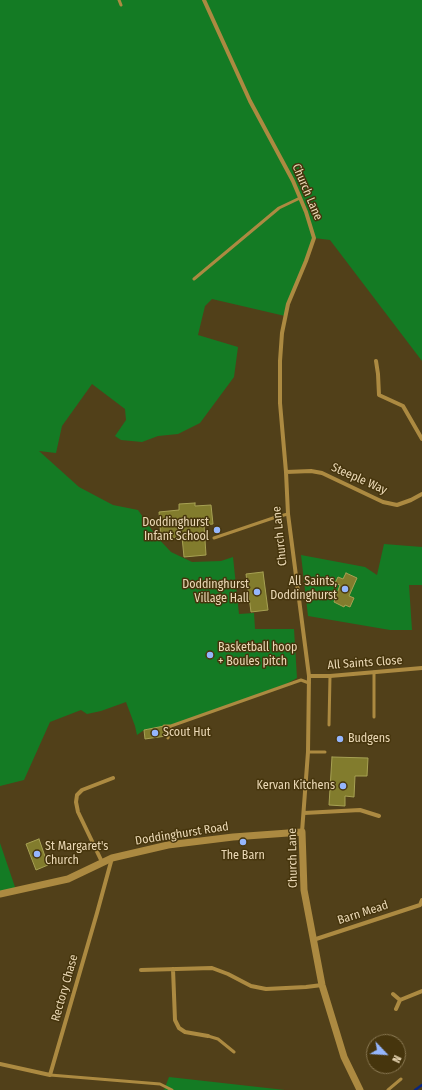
<!DOCTYPE html>
<style>
body{margin:0}
#map{position:relative;width:422px;height:1090px;overflow:hidden;background:#514019;font-family:"Fira Sans Condensed",sans-serif}
canvas{display:block}
.north{position:absolute;left:366px;top:1034px;width:40px;height:40px;box-sizing:border-box;background:#46350d;border:1px solid #887751;border-radius:50%;rotate:115deg;font-size:11px;font-weight:700;line-height:16px;text-align:center;color:#ebd9b6}
.north::after{content:'';display:block;margin:auto;width:14px;height:18px;background:#95b6fd;clip-path:polygon(50% 0,100% 100%,50% 72%,0 100%)}
</style>
<div id="map">
<canvas width="422" height="1090"></canvas>
<div class="north">N</div>
</div>
<script>
const ctx = document.querySelector('canvas').getContext('2d');
ctx.lineJoin = 'round';
function fillPath(path, color) { ctx.fillStyle = color; ctx.fill(path, 'evenodd'); }
const toPath = rows => new Path2D(rows.map(r => 'M' + r).join(''));
function trace(path, color, width, dash) { ctx.strokeStyle = color; ctx.lineWidth = width; ctx.lineCap = dash ? 'butt' : 'round'; ctx.setLineDash(dash || []); ctx.stroke(path); }
function drawText(font, color, halo, rows, align = 'center') {
  ctx.font = font + ' "Fira Sans Condensed",sans-serif'; ctx.lineWidth = 3; ctx.setLineDash([]); ctx.textBaseline = 'middle'; ctx.strokeStyle = halo; ctx.fillStyle = color; for (const [text, x, y, turn = 0] of rows) {
    ctx.save(); ctx.translate(x, y); ctx.rotate((+turn || 0) * Math.PI / 180); ctx.textAlign = isNaN(turn) ? turn : align; if (halo) ctx.strokeText(text, 0, 0); ctx.fillText(text, 0, 0); ctx.restore();
  }
}
fillPath(toPath([
 [0,0,422,0,422,361,330,240,314,238,285,316,212,299,205,306,198,335,238,347,234,377,200,423,178,434,158,436,142,442,121,440,115,436,126,420,125,409,92,384,62,426,56,453,39,451,79,487,113,505,138,510,156,536,171,552,192,562,221,561,233,557,239,614,254,613,255,629,294,629,297,678,286,684,171,726,144,730,137,735,135,726,126,702,101,711,87,714,81,710,50,722,24,780,0,786],
 [384,544,422,547,422,585,409,585,412,630,390,630,308,616,301,555,365,567,377,575],
 [0,843,16,890,0,893],
 [169,1077,285,1090,164,1090]
]), '#147b24');
trace(toPath([
 [415,1090,422,1085]
]), '#092580', 2.5);
const building = toPath([
 [195,503,195,506,211,505,213,524,204,525,206,555,184,557,182,537,161,539,159,512,179,510,179,504,195,503],
 [263,572,268,610,251,612,246,574,263,572],
 [346,573,357,578,349,596,354,598,350,607,345,605,344,607,334,602,340,585,335,583,338,577,343,579,346,573],
 [164,726,166,736,145,739,144,730,164,726],
 [332,757,368,758,367,776,355,776,354,797,345,796,345,806,329,805,332,757],
 [39,839,48,865,36,870,26,844,39,839]
]);
fillPath(building, '#827c2d');
trace(building, '#a7a153', 1);
trace(toPath([
 [119,0,121,5],
 [194,279,279,208,300,198],
 [214,538,276,517,288,514],
 [374,717,374,672],
 [329,725,330,676],
 [164,726,171,726,301,680,309,683],
 [168,738,171,726],
 [308,752,325,752],
 [208,1036,218,1039,234,1052],
 [50,1075,160,1084,172,1090],
 [388,1090,401,1079]
]), '#ac8a41', 3);
trace(toPath([
 [204,0,250,101,293,181,306,212,314,238,306,261,288,304,282,333,280,361,280,403,286,472,288,514,309,676,308,752,302,832],
 [376,361,378,374,379,395,403,406,422,439],
 [286,472,311,471,322,473,383,502,397,505,411,500,422,494],
 [309,676,330,676,422,668],
 [304,813,360,810,379,816],
 [102,862,78,812,76,802,77,795,82,790,113,778],
 [313,940,420,905,422,900],
 [173,969,175,1020,179,1028,185,1032,208,1036],
 [141,970,212,968,228,974,251,986,266,989,306,987,322,985],
 [393,994,400,1000],
 [396,1009,400,1000,422,991],
 [0,1064,50,1075,97,913,112,858]
]), '#ac8a41', 4);
trace(toPath([
 [0,894,68,879,112,858,168,845,233,837,302,832,304,890,322,985,344,1057,360,1090]
]), '#ac8a41', 7);
for (const [x, y, r, color] of [
 [217,530,4,"#95b6fd"],
 [345,589,4,"#95b6fd"],
 [257,592,4,"#95b6fd"],
 [210,655,4,"#95b6fd"],
 [155,733,4,"#95b6fd"],
 [340,739,4,"#95b6fd"],
 [343,786,4,"#95b6fd"],
 [243,842,4,"#95b6fd"],
 [37,854,4,"#95b6fd"]
]) { const dot = new Path2D(); dot.arc(x, y, r, 0, 2 * Math.PI); ctx.fillStyle = color; ctx.fill(dot); trace(dot, '#46350d', 1.5); }
drawText('12px', '#ebd9b6', '#46350d', [
 ["Church Lane",307,192,67],
 ["Steeple Way",359,479,24],
 ["Church Lane",280,536,-96],
 ["All Saints Close",365,663,-4],
 ["Doddinghurst Road",182,834,-9],
 ["Church Lane",293,858,-91],
 ["Barn Mead",363,913,-18],
 ["Rectory Chase",65,988,-74]
]);
drawText('12px', '#ebd9b6', '#46350d', [
 ["Doddinghurst",209,523],
 ["Infant School",209,537],
 ["All Saints,",337,582],
 ["Doddinghurst",337,596],
 ["Doddinghurst",249,585],
 ["Village Hall",249,599],
 ["Basketball hoop",218,648,"left"],
 ["+ Boules pitch",218,662,"left"],
 ["Scout Hut",163,733,"left"],
 ["Budgens",348,739,"left"],
 ["Kervan Kitchens",335,786],
 ["St Margaret's",45,847,"left"],
 ["Church",45,861,"left"],
 ["The Barn",243,856,"center"]
], 'right');
</script>
